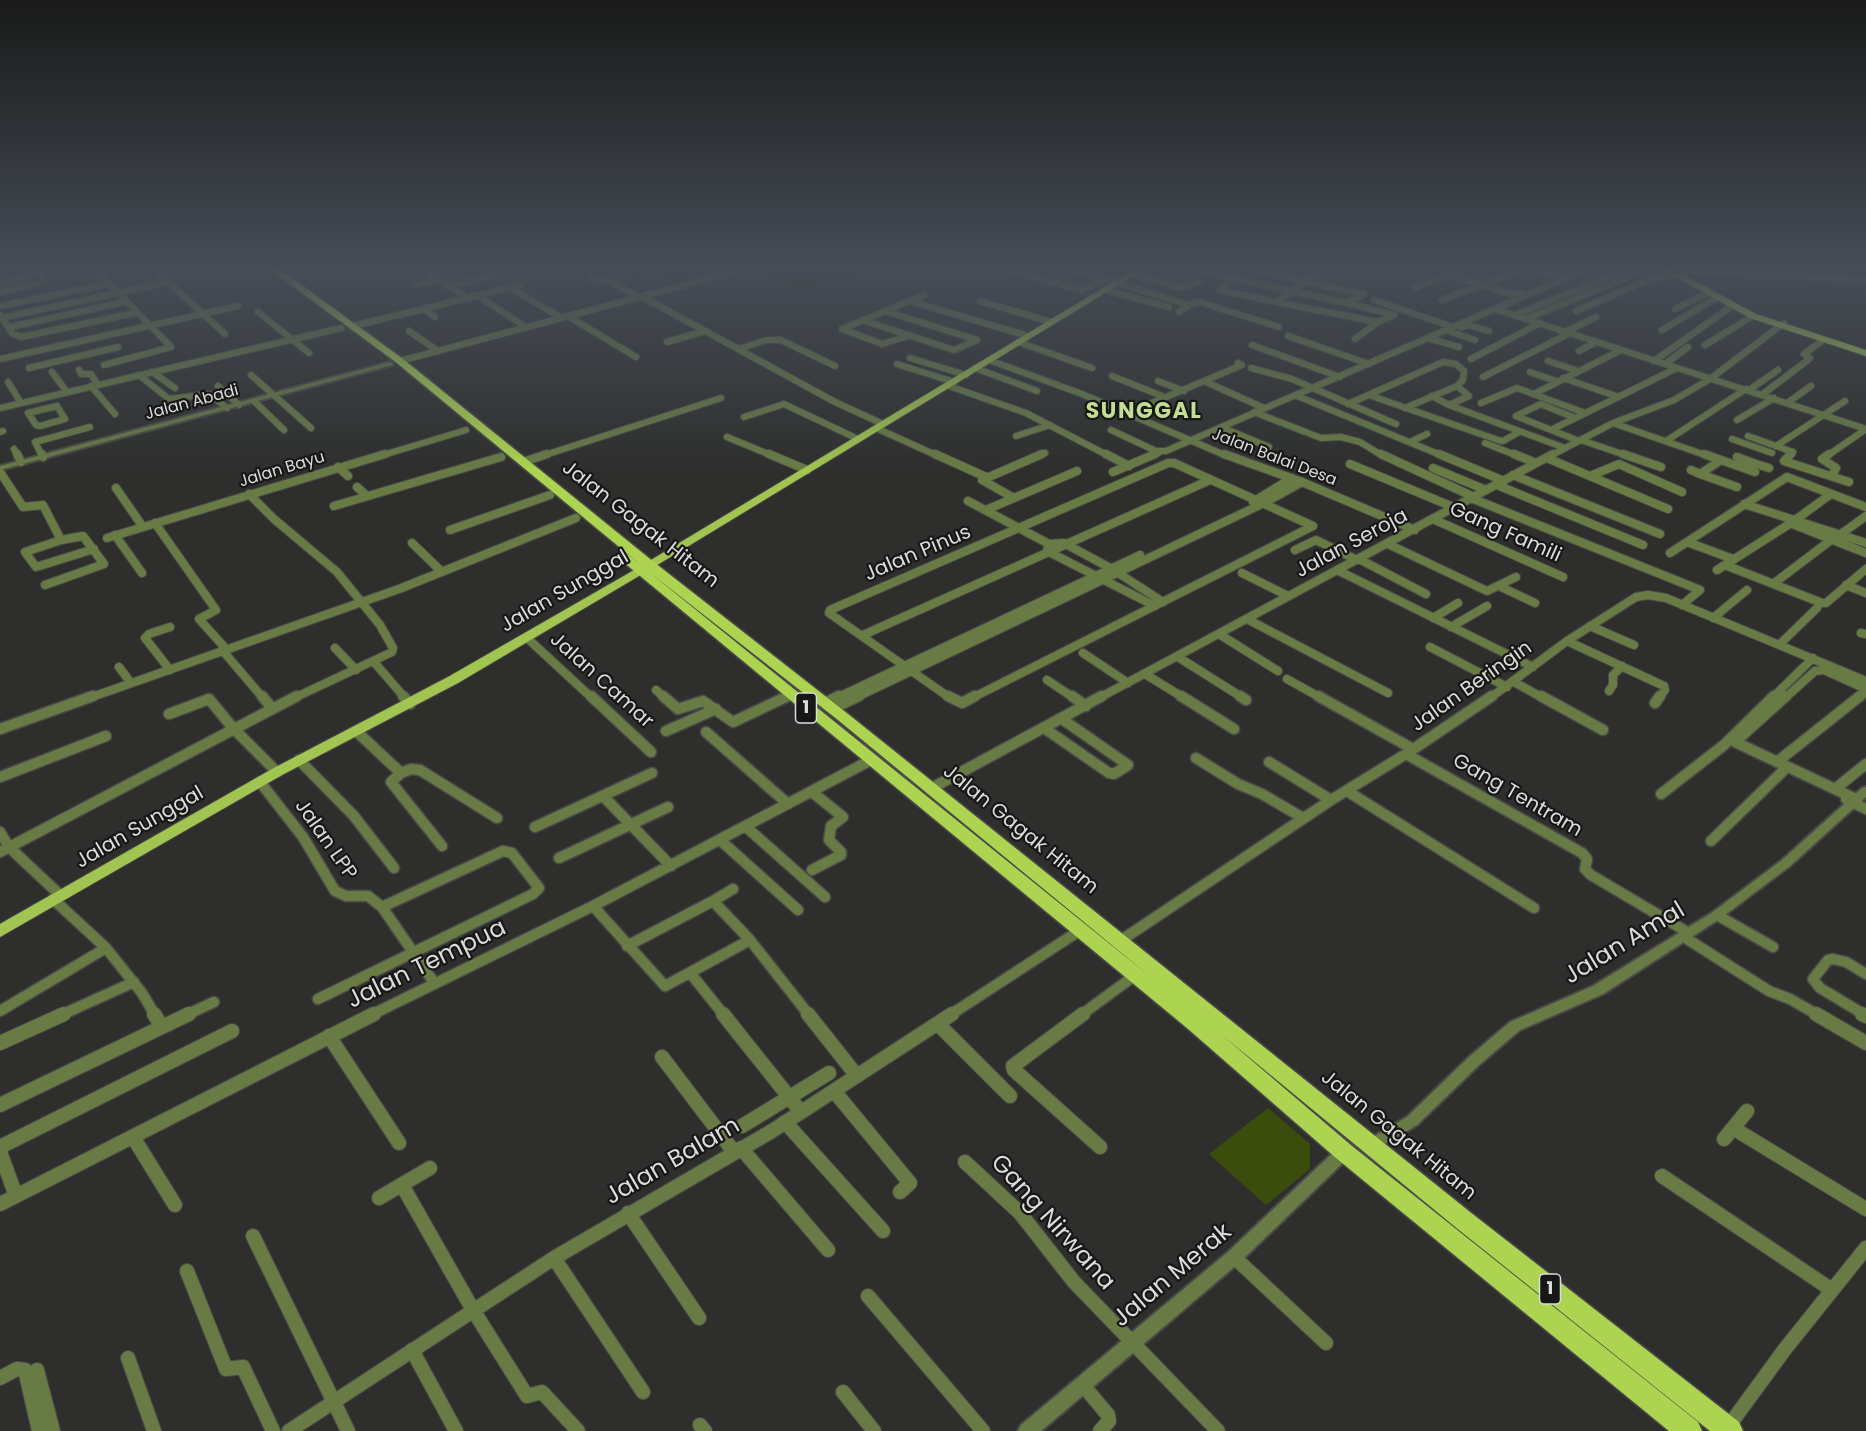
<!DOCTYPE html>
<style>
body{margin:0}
canvas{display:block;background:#2e2f2d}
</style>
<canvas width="1866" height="1431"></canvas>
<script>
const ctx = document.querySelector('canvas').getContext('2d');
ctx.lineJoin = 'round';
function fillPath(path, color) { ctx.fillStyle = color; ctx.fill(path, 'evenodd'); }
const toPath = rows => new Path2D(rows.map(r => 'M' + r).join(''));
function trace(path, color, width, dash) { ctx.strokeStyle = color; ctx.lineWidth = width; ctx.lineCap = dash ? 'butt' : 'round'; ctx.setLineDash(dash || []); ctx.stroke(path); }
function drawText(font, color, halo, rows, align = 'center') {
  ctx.font = font + ' Poppins,sans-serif'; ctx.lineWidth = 4.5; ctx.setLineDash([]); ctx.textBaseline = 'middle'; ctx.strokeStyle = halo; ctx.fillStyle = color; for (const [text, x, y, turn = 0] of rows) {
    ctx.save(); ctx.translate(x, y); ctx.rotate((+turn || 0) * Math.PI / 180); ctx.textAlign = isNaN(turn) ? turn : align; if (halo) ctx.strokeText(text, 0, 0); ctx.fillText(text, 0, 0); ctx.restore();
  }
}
fillPath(toPath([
 [1268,1108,1310,1144,1310,1169,1266,1205,1209,1154]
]), '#3b4d0c');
fillPath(toPath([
 [643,270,732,270,679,285,651,275,631,280,622,275],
 [754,270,851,270,866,277,851,281,846,279,798,292]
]), '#1a2207');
const minorFar3 = toPath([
 [96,270,171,347,104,365],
 [155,270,225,334],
 [425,270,468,299],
 [1008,270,1082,290,1105,279],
 [1074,270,1107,279],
 [1194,270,1347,303],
 [1250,270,1364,294],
 [1315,270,1317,273,1276,302,1378,322,1394,315,1347,303,1364,294],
 [1535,270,1561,278],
 [1677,271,1866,280],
 [1133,274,1181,288,1199,282],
 [1450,275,1510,294,1522,293],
 [592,279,607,280,639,297],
 [1232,279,1220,290,1276,302],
 [1616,279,1610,277,1610,274,1621,270],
 [1110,281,1189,305],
 [0,285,41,270],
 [415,285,438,279],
 [448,286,495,275],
 [510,288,562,318],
 [1415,288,1462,270],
 [1105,290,1169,307],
 [0,292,45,281,39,271],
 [478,296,526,327],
 [643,297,835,402,883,424],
 [1374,300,1453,327],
 [1442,300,1521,270],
 [910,301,1028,336],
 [980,301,1051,322],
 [0,306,108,284],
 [424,309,435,317],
 [1495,309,1866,429],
 [1675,309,1708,293],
 [1576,311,1650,279,1682,274],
 [258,312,309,353],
 [1179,312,1190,304,1200,302,1279,327],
 [0,315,13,334,21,337,135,313],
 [1515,315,1604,279,1615,281],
 [568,316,636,357],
 [2,318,168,282],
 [1526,319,1645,270],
 [862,320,954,350,977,340,885,311],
 [353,326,521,285],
 [10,327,124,302],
 [1461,327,1469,325,1489,331],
 [842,329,924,295],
 [842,329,882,344,908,336],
 [1662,330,1716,298],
 [409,331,438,351],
 [1451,332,1475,340],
 [1565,332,1596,317],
 [1288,336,1369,364],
 [1428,338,1459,347],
 [1355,339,1378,322],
 [667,342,705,331],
 [1018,342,1092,368],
 [1252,345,1340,377],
 [1705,345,1753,316],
 [738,349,767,340,781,340,835,366],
 [1579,351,1596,342],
 [910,358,966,375],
 [0,359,238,306],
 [1471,359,1540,323],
 [989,360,1082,394,1227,456],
 [400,361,741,270],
 [1548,361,1578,371],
 [1654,361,1732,306],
 [897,364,954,382],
 [1665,364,1688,347],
 [29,368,118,347],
 [975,368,1037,391],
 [1251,368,1292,379,1396,424],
 [79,370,81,374,91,374,98,385],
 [52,372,67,392],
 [152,372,175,388],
 [1530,372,1556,381],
 [139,375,169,399,209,394,227,408],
 [251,375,311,428],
 [1112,376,1162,396],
 [1483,377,1570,333],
 [1563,378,1619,397],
 [1158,381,1184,391],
 [8,382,21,403],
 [1206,382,1264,408],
 [91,386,115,414],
 [218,386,239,405],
 [949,386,1026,413,1109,456],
 [1749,390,1778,370],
 [1534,394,1621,350],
 [1763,394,1808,360,1810,358,1804,354,1823,340],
 [1295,395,1443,456],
 [1369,395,1498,440,1503,441,1519,432],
 [1432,396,1449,405,1565,448],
 [254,401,284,430],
 [1481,403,1517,388,1585,413],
 [1787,403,1811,386],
 [1348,404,1443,362,1456,364,1464,371,1463,380,1457,386,1405,408],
 [1449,405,1469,396,1457,386],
 [57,406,65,419,40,426,36,425,28,413,57,406],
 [0,408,341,328],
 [1254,412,1321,438,1341,437,1360,442,1383,456],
 [1128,413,1242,365,1238,363],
 [1516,416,1579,441],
 [1516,416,1541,404,1575,418],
 [744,417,784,404,858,439],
 [1737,420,1774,398],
 [1613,423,1708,456],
 [1221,427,1269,447],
 [876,428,938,456],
 [1553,429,1677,368],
 [1111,430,1156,451,1166,451,1585,270],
 [0,432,3,431],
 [1016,436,1050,425],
 [1748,436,1793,452],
 [727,437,773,456],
 [1732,439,1772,453],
 [1581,440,1628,456],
 [1666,441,1746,389],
 [1410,442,1427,434],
 [1485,443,1518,456],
 [1776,446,1845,401],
 [14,449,18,456],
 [42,456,35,442,90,427],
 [380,456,466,430],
 [542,456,721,398],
 [1039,456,1045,453],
 [1151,456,1160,452],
 [1550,456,1613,423,1674,400,1710,379,1784,323],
 [1789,456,1793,452],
 [1827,456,1866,429]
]);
const minorFar2 = toPath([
 [17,454,21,462],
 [42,454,43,457],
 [769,454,807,470],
 [935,454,986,477],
 [1106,454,1129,466],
 [1224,454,1302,482,1415,530],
 [1381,454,1474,497],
 [1439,454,1504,481],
 [1514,454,1536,463],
 [1623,454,1661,467],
 [1704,454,1755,472],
 [1791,454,1784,461,1849,482],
 [1829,454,1822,459,1836,468,1833,474],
 [1737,457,1756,464],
 [1547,458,1668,509],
 [523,462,547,454],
 [1350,464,1453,507],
 [338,467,348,476],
 [1433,468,1486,490],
 [1748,469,1756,464,1769,468],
 [1691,470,1700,474,1721,460],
 [0,472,23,507,43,505,61,540,83,536,104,564,45,585],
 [1113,472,1155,454],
 [1700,474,1737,487],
 [1513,475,1660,534],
 [1590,476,1619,464,1682,492],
 [1497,485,1643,545],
 [357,487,367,496],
 [116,488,143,527],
 [249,494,274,519,337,572,380,625,393,648,392,652,294,698],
 [1014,498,982,480,1042,454],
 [1471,498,1700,590,1682,605],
 [968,501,1049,544,1064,543,1112,569,1163,602],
 [1253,502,1292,478],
 [1744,504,1866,543],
 [334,506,501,457],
 [986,510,1077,471],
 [1433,519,1563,577],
 [155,523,216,610,199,619,227,650],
 [1790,523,1866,553],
 [450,530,550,495],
 [1841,534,1866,516],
 [115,535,142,573],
 [107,538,385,454],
 [61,540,25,552,36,567,94,549],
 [1687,542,1733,559],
 [412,543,442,572],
 [1388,544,1487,591,1516,577],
 [1048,546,1047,551,1155,606],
 [1295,550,1316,540,1357,560],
 [1670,553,1787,477,1866,507],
 [1359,559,1426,594],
 [1725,565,1822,603,1826,603,1866,569],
 [1337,570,1533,667],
 [1717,570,1791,523,1831,494],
 [1242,573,1288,596],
 [1773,584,1831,540],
 [1846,585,1866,593],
 [1499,586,1535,603],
 [1433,618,1458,603],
 [1713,618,1747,590],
 [1247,619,1388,693],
 [1590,626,1634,645],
 [170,627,149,634,145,638,170,670],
 [1451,627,1487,606],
 [1861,633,1866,634],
 [1219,634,1278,671],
 [863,635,1210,480],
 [526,637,592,698],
 [1567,641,1664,686,1665,690,1659,698],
 [1780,644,1817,608],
 [1430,647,1507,687],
 [335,648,356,670],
 [223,651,263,698],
 [1083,653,1128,683],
 [1178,657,1243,698],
 [374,662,405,698],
 [119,667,131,683],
 [1145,674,1184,698],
 [1287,679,1321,698],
 [1047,680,1074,698],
 [1514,682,1543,698],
 [656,690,665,698],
 [1609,691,1613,685,1613,675,1622,666],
 [89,698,399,589,576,518],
 [785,698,791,695],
 [836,698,1140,555],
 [855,698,1264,503,1302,482],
 [950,698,829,613,830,610,1168,463,1174,463,1313,526,972,698],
 [1099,698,1553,454],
 [1490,698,1567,641,1636,597,1648,595,1666,598,1866,681],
 [1772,698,1813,658],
 [1785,698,1815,671,1824,670,1866,689],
 [1859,698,1866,692]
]);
const minorFar1 = toPath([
 [262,696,272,708],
 [403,696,410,704],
 [591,696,651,752],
 [663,696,678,709,703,701,733,722,788,696],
 [948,696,962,703,975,696],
 [1072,696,1086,706],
 [1181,696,1234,729],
 [1240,696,1246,700],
 [1318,696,1413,749],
 [1541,696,1603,730],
 [1786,696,1735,742,1856,799],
 [825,703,839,696],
 [1655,703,1660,696],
 [832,709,859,696],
 [169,714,209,699,233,728,277,772],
 [1044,728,1109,773,1114,774,1128,765,1062,719],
 [0,729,93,696],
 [356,731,401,773,411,769,420,770,497,818],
 [666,731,716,709],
 [706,732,788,804],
 [1406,754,1582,853,1587,859,1585,869,1591,875,1689,933],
 [1196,758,1238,784,1262,794,1303,818],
 [299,760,354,816,394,868],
 [1269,762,1331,800],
 [1777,762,1860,696],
 [401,773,391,782,442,846],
 [0,777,106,736],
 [260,782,303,837,335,891,346,896,368,896,382,907,435,984],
 [930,789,1102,696],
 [1835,789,1866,764],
 [1347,791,1534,908],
 [812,792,843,817,831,826,829,840,841,852,841,855,812,870],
 [1661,794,1724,745,1774,696],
 [603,796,671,866],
 [1846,799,1866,809],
 [745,826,825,897],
 [535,827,652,773],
 [0,832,9,847,60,895],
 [720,840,798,910],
 [1711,841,1783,771],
 [0,852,297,696],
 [559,858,668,807],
 [53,899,106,948,142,993,155,1015],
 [713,901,733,889],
 [593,906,665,986,750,940],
 [1717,915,1773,947],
 [1684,937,1769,991,1790,999,1818,1015],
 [1120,941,1331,800,1406,754,1492,696],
 [627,946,713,901,750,940,809,1015],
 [691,974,724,1015],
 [318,999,533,894,539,888,512,853,503,851,382,907],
 [0,1011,106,948],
 [61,1015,134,982],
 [186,1015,214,1002],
 [371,1015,593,906,871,760],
 [950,1015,1079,931],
 [1081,1015,1134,976],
 [1865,1015,1820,988,1813,979,1828,960,1833,959,1846,962,1866,974]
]);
const minor = toPath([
 [154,1014,162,1027],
 [723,1014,801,1112],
 [808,1014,857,1076],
 [1083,1014,1013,1066,1014,1070,1100,1147],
 [1816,1014,1866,1043],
 [1862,1014,1866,1016],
 [938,1024,1010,1096],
 [329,1036,399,1143],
 [0,1043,64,1014],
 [662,1057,734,1152],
 [834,1091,910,1183,900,1192],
 [0,1105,189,1014],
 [785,1122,883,1231],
 [742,1126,829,1073],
 [1733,1128,1866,1209],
 [133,1137,175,1205],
 [1724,1139,1747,1111],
 [741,1148,828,1250],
 [0,1150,4,1145,232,1031],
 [0,1152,16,1196],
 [965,1162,1020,1213,1074,1282,1218,1431],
 [1662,1176,1832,1290],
 [402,1185,473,1310,527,1396,542,1392,578,1431],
 [379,1198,430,1168],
 [0,1204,374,1014],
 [628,1213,699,1318],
 [253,1236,348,1431],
 [1234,1257,1326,1343],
 [554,1258,643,1392],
 [187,1271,226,1369,243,1367,273,1431],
 [868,1296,983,1431],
 [412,1350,456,1431],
 [128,1358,154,1431],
 [37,1370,53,1431],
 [0,1378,17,1369,25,1370,39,1431],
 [1082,1384,1108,1415,1109,1421,1100,1431],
 [843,1392,874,1431],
 [700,1425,705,1431],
 [1728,1427,1785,1349,1866,1248],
 [289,1431,554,1258,772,1131,952,1014]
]);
const tertiary = toPath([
 [390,362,393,364,392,365,0,470,0,466,390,362],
 [1866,787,1866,797,1790,866,1721,918,1603,994,1520,1030,1479,1065,1417,1125,1376,1149,1371,1151,1366,1149,1364,1145,1366,1141,1407,1117,1469,1057,1510,1022,1593,986,1713,912,1782,860,1862,788,1866,787],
 [1344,1146,1349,1147,1351,1152,1349,1157,1240,1262,1041,1431,1018,1431,1021,1425,1228,1252,1339,1147,1344,1146]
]);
const primary = toPath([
 [1133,270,1143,270,644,573,458,683,282,775,0,937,0,924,272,769,448,677,636,569,1133,270],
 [1663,270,1674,270,1756,314,1866,350,1866,356,1750,318,1663,270]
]);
const trunk = toPath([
 [271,270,281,270,403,359,655,563,848,714,1470,1212,1739,1422,1743,1431,1710,1431,1454,1226,1222,1035,1352,1146,1698,1422,1702,1431,1669,1431,1336,1158,1187,1028,616,556,618,553,626,553,641,565,397,363,271,270],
 [649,572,838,720,1152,978,649,572]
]);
trace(minorFar3, '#4a4b49', 8);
trace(minorFar2, '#4a4b49', 10);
trace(minorFar1, '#4a4b49', 13);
trace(minor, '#4a4b49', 16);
trace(tertiary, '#4a4b49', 4);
trace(primary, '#4a4b49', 2);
trace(trunk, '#4a4b49', 3);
trace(minorFar3, '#687b45', 6);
trace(minorFar2, '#687b45', 8);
trace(minorFar1, '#687b45', 10);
trace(minor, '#687b45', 14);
fillPath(tertiary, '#687b45');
fillPath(primary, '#a1c550');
fillPath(trunk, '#acd451');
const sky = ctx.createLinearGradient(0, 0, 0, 471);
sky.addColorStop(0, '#191a19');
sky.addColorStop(0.57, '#464d57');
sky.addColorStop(1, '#464d5700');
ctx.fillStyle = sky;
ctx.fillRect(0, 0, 1866, 471);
drawText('16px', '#dbdcdb', '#171716', [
 ["Jalan Abadi",192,403,-15],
 ["Jalan Balai Desa",1274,458,21],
 ["Jalan Bayu",282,470,-17]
]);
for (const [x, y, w] of [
 [806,708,21],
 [1550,1289,21]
]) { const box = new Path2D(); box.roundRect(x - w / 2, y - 15, w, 30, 4.5); ctx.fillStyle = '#171716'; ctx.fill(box); trace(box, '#dbdcdb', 1.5); }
drawText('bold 18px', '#dbdcdb', null, [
 ["1",806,708],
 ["1",1550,1289]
]);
drawText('20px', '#dbdcdb', '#171716', [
 ["Jalan Gagak Hitam",640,525,38],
 ["Gang Famili",1505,533,24],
 ["Jalan Seroja",1352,544,-28],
 ["Jalan Pinus",918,554,-23],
 ["Jalan Sunggal",565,592,-30],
 ["Jalan Camar",601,681,42],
 ["Jalan Beringin",1472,687,-35],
 ["Gang Tentram",1517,796,30],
 ["Jalan Sunggal",140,828,-30],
 ["Jalan Gagak Hitam",1020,830,39],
 ["Jalan LPP",325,840,55],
 ["Jalan Gagak Hitam",1398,1136,39]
]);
ctx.letterSpacing = '1.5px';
drawText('bold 22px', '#c3dd94', '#171716', [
 ["SUNGGAL",1144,412]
]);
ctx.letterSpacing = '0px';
drawText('24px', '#dbdcdb', '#171716', [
 ["Jalan Amal",1625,944,-31],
 ["Jalan Tempua",427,965,-26],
 ["Jalan Balam",673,1162,-30],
 ["Gang Nirwana",1052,1223,48],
 ["Jalan Merak",1173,1276,-40]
]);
</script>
